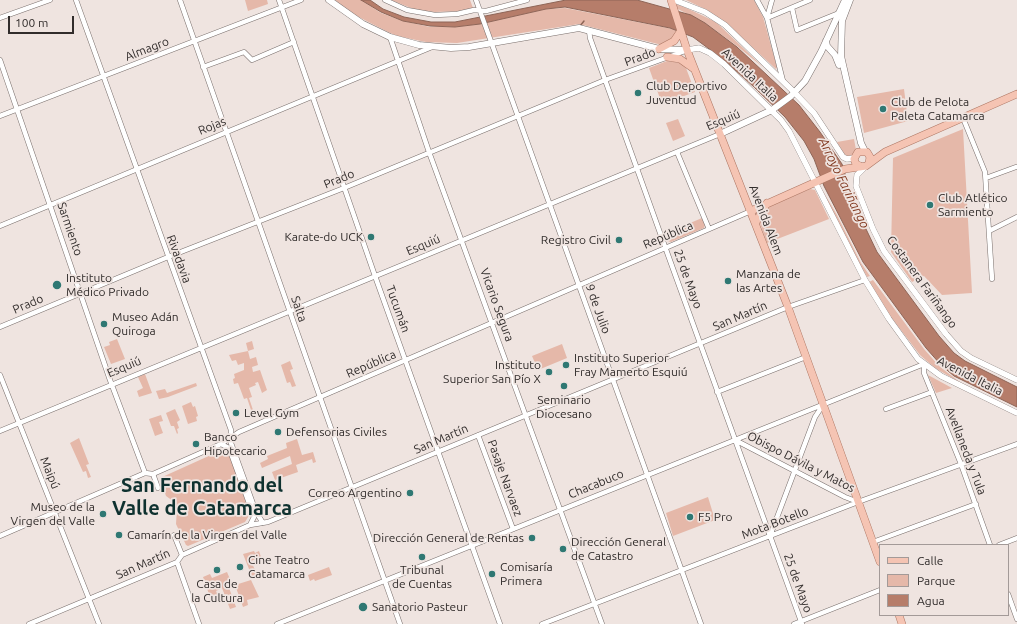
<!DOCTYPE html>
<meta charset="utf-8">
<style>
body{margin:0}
#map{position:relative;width:1017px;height:624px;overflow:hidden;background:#efe4e0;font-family:Ubuntu,sans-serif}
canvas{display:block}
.legend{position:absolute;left:879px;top:544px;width:130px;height:72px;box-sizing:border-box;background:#efe4e0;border:1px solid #a39a98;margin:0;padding:5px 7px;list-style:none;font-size:12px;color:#312c2b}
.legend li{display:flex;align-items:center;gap:8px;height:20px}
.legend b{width:20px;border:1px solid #a39a98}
.scale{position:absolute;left:8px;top:16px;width:66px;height:18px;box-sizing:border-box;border:2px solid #312c2b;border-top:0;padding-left:5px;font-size:12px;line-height:14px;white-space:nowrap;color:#312c2b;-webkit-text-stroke:3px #efe4e0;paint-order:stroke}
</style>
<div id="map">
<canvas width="1017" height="624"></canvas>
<ul class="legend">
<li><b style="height:5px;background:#f5c4b3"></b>Calle</li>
<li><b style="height:11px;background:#e5b8a9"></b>Parque</li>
<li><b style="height:11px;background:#b67d6a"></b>Agua</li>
</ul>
<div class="scale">100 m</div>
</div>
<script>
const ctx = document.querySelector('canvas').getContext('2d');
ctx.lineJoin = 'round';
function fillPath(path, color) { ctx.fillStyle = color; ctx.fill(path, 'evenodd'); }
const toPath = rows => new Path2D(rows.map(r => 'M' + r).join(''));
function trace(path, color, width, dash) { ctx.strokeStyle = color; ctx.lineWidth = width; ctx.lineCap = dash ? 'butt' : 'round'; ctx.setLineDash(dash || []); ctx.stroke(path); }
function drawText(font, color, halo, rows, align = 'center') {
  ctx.font = font + ' Ubuntu,sans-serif'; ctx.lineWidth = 3.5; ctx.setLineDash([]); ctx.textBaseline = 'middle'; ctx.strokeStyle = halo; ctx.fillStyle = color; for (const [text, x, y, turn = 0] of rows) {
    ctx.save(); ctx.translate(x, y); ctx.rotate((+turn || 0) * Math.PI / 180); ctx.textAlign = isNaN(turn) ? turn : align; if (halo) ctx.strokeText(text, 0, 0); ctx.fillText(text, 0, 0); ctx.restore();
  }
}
fillPath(toPath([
 [245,0,267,0,268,4,248,11],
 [335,0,361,0,381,13,403,21,430,27,455,27,480,24,546,9,565,8,673,29,677,31,677,35,663,45,658,44,579,24,457,43,426,42,397,36,386,31,351,13],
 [391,0,470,0,473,8,461,11,435,12,416,10],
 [686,0,754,0,763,17,777,67,776,69,726,23,707,10],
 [678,4,716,22,764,68,737,46,705,23,678,9,676,6],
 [667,61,681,63,686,68,695,92,662,104,649,68],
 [904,89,908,121,864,133,857,97],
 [678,119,685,136,673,141,666,123],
 [963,129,972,293,942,295,924,276,912,282,891,252,893,158],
 [854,139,856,150,851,156,845,156,837,142],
 [820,186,837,215,861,263,870,276,867,277,855,257],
 [810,189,815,190,829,219,767,243,759,221,767,207],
 [702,218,705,225,704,228,671,242,667,241,664,234],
 [873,280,924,349,939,366,961,383,935,368,920,355,884,308,869,282],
 [117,339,125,359,111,364,104,347,110,345,109,342],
 [252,341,254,349,248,351,250,359,256,357,258,365,252,367,253,372,260,370,267,390,262,393,258,382,255,383,256,385,249,388,252,397,249,398,253,410,251,410,247,398,244,399,238,383,234,384,233,379,235,378,234,374,244,370,244,363,238,365,236,360,232,361,229,355,248,351,246,343],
 [562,344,567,358,538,370,532,356],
 [290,361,293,369,290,370,296,386,292,387,290,382,287,383,281,365],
 [145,374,152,393,139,397,137,391,143,388,138,377],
 [928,375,952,388,936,393],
 [196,383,197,386,168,397,159,399,156,391,165,389,167,393],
 [191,402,193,407,195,406,198,416,196,417,197,421,188,424,182,406],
 [175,409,180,420,177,422,179,428,177,429,178,433,177,434,174,426,171,426,166,413],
 [161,415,163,421,159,422,163,433,155,436,149,419],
 [79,438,89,464,86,465,91,477,88,478,86,471,83,472,70,443],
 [297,439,302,455,313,452,316,462,313,463,312,459,296,465,298,472,275,480,272,472,292,464,290,456,262,468,260,463,268,459,267,456,287,448,286,443],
 [222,450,229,453,250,514,245,522,188,546,186,545,176,524,177,508,173,501,166,496,160,478],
 [708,497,715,520,673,536,666,513],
 [254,551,255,553,259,551,261,557,251,561,258,577,253,579,243,554],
 [329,567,332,575,315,581,314,579,310,581,308,575],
 [227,572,232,584,228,585,236,607,230,609,222,588,216,591,218,596,212,599,210,597,203,577,210,574,212,578],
 [251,580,259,597,247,600,248,605,243,607,235,585]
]), '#e5b8a9');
const water = toPath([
 [361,0,370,0,383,9,404,17,431,22,455,22,566,0,637,0,691,15,705,23,737,47,799,105,820,132,842,164,855,206,877,252,939,336,954,353,965,361,1017,387,1017,407,954,376,941,365,926,348,863,262,824,186,814,159,804,141,785,117,754,87,724,60,693,37,670,28,565,7,546,9,480,24,455,27,430,26,403,21,381,12,361,0]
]);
fillPath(water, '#b67d6a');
trace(water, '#8e6557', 1);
trace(toPath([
 [580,26,584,21]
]), '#8e6557', 1.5);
const minor = toPath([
 [76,0,231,430,231,443,256,512,263,523],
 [180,0,400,624],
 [279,0,375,276,500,624],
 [385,0,407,10,435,15,457,14,474,10,486,11,527,0],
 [476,0,701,624],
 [757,0,767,18,783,81],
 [792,8,797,30,839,13],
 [0,18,50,0],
 [767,18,810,0],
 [767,18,772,0],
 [589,30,590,38,668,255,802,624],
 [390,37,429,152,602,624],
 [0,60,110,380,145,473],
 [203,67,244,52,252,60,294,42],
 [0,116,301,0],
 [963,118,985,172,992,279],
 [677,152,709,229],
 [986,178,1016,167],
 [0,226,432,47],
 [989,231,1017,217],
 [0,327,168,257,344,188,605,80,685,51],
 [0,375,99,624],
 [717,392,806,357],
 [886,409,932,392],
 [0,431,720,134],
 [478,435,513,529],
 [735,440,845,497,858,502],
 [221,444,229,448,254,517,250,525],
 [153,474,158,488],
 [174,535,182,555],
 [0,536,145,473,153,474,221,444,239,432,751,211],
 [770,536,815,417,823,405],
 [873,542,976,504],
 [999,545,1017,538],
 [177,562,199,624],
 [1008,594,1017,619],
 [29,624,177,562,182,555,250,525,268,522,788,307,865,280],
 [277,624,924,364,924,373,961,464,990,545],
 [542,624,858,502,1017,444],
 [794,624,880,590]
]);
const tertiary = toPath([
 [674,0,705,12,725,25,794,92,814,113,843,157,847,159,854,158],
 [687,50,699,48,710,53,724,64,781,120,789,131,865,280,889,319,918,359,941,376,1017,413],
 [866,166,857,175,856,186,873,229,884,251,946,334,961,351,971,358,1017,380]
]);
const secondary = toPath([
 [329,0,363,24,390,37,419,45,451,48,469,47,579,28,659,49,687,50],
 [850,0,842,21,841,56,861,143,865,151],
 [826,41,827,46,835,55,839,65],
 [720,134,772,110,791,96,805,81,821,52,845,0]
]);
const primary = toPath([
 [671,0,687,50,788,307,880,562],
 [659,49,674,41,680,32],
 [667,57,680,59,694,69],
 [860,166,856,164,854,159,858,152,867,152,870,157,869,163],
 [751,211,845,169,866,166,885,152,1017,94],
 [756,222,767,203],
 [899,615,902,624]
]);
trace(minor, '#796f6c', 5.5);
trace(tertiary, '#796f6c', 6);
trace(secondary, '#796f6c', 7);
trace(primary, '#ac7562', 8);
trace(minor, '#fff', 4.5);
trace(tertiary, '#fff', 5.5);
trace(secondary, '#fff', 6);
trace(primary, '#f5c4b3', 7);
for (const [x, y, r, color] of [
 [638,93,4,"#2f7873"],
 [883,109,4,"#2f7873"],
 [930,205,4,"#2f7873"],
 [371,237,4,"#2f7873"],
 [619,240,4,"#2f7873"],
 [728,281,4,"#2f7873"],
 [57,285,5,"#2f7873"],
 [104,324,4,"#2f7873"],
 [566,365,4,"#2f7873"],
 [549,372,4,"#2f7873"],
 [564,386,4,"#2f7873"],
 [236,413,4,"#2f7873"],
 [278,432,4,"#2f7873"],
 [196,444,4,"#2f7873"],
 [410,493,4,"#2f7873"],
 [103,514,4,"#2f7873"],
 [690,517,4,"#2f7873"],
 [119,535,4,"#2f7873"],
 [532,538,4,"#2f7873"],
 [563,549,4,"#2f7873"],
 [422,557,4,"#2f7873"],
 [240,567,4,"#2f7873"],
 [217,570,4,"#2f7873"],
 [492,574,4,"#2f7873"],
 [363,607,5,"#2f7873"]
]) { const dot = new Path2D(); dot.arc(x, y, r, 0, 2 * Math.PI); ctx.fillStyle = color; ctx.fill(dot); trace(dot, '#efe4e0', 1.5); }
drawText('12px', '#312c2b', '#efe4e0', [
 ["Almagro",147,49,-21],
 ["Prado",640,57,-20],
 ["Avenida Italia",750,75,43],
 ["Esquiú",723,120,-23],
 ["Rojas",212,126,-22],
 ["Prado",339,179,-22],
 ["Avenida Alem",766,220,69],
 ["Sarmiento",70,229,71],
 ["República",668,235,-23],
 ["Esquiú",423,245,-23],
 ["Rivadavia",179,259,70],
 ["25 de Mayo",688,279,70],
 ["Costanera Fariñango",922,282,54],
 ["Prado",28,304,-23],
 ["Vicario Segura",497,305,70],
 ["Salta",299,309,71],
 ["Tucumán",398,309,70],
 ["9 de Julio",598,309,70],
 ["San Martín",740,316,-23],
 ["República",371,364,-23],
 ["Esquiú",124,367,-23],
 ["Avenida Italia",970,376,27],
 ["San Martín",441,439,-23],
 ["Avellaneda y Tula",966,451,69],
 ["Obispo Dávila y Matos",801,462,27],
 ["Maipú",50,473,68],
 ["Pasaje Narvaez",505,478,70],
 ["Chacabuco",596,484,-22],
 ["Mota Botello",775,523,-21],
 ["San Martín",143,564,-24],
 ["25 de Mayo",798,583,70]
]);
drawText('12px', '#312c2b', '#efe4e0', [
 ["Club Deportivo",646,86],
 ["Juventud",646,100],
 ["Club de Pelota",891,102],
 ["Paleta Catamarca",891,116],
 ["Club Atlético",938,198],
 ["Sarmiento",938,212],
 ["Karate-do UCK",363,237,"right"],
 ["Registro Civil",611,240,"right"],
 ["Manzana de",736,274],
 ["las Artes",736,288],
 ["Instituto",66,278],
 ["Médico Privado",66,292],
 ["Museo Adán",112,317],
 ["Quiroga",112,331],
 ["Instituto Superior",574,358],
 ["Fray Mamerto Esquiú",574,372],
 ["Instituto",541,365,"right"],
 ["Superior San Pío X",541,379,"right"],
 ["Seminario",564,400,"center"],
 ["Diocesano",564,414,"center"],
 ["Level Gym",244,413],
 ["Defensorias Civiles",286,432],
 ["Banco",204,437],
 ["Hipotecario",204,451],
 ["Correo Argentino",402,493,"right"],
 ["Museo de la",95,507,"right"],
 ["Virgen del Valle",95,521,"right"],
 ["F5 Pro",698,517],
 ["Camarín de la Virgen del Valle",127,535],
 ["Dirección General de Rentas",524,538,"right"],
 ["Dirección General",571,542],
 ["de Catastro",571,556],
 ["Cine Teatro",248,560],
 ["Catamarca",248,574],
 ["Comisaría",500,567],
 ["Primera",500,581],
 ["Tribunal",422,570,"center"],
 ["de Cuentas",422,584,"center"],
 ["Casa de",217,584,"center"],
 ["la Cultura",217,598,"center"],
 ["Sanatorio Pasteur",372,607]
], 'left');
drawText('italic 13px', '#823a21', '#efe4e0', [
 ["Arroyo Fariñango",844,183,64]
]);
drawText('bold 20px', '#0e312f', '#efe4e0', [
 ["San Fernando del",202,485],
 ["Valle de Catamarca",202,508]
]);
</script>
